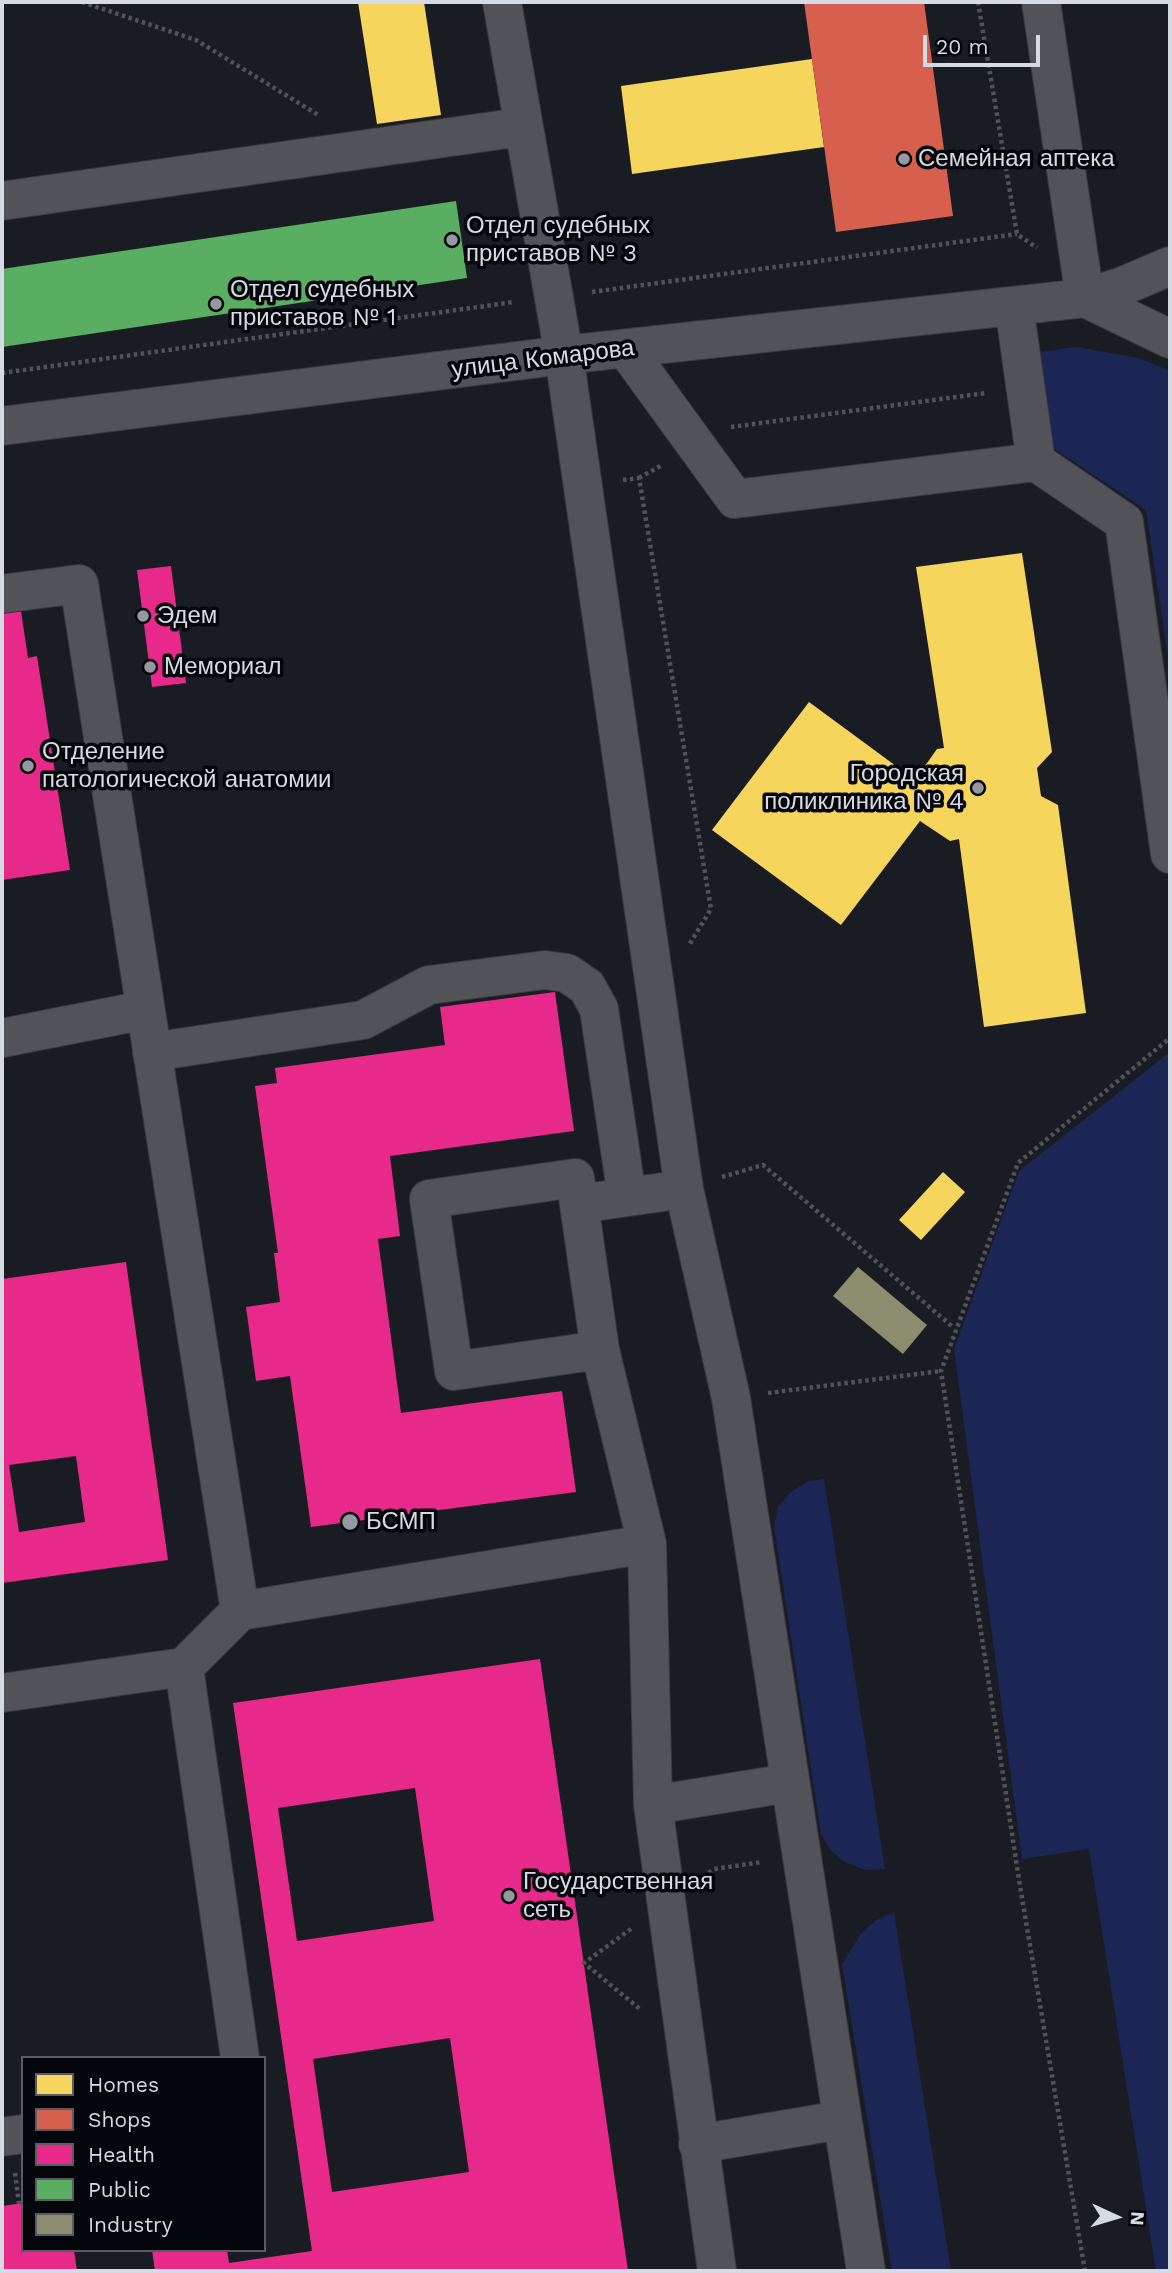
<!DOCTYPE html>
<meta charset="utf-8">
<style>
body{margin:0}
#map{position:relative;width:1172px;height:2273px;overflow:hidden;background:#1a1c24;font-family:"Work Sans",sans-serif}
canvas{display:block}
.frame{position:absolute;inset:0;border:4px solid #d6dae3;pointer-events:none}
.legend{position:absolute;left:21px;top:2056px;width:245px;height:196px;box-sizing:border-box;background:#05060b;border:2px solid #595b61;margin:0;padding:9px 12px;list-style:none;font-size:21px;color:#d6dae3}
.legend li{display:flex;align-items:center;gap:14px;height:35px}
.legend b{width:35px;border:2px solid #595b61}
.north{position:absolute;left:1081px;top:2182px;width:70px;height:70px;-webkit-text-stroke:5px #05060b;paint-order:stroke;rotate:94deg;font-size:19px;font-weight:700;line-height:28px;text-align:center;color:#d6dae3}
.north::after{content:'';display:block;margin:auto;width:24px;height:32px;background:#d6dae3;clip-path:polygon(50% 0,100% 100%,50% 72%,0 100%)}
.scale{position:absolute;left:923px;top:35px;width:117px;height:32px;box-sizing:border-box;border:4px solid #d6dae3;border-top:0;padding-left:9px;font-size:21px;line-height:24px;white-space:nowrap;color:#d6dae3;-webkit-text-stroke:5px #05060b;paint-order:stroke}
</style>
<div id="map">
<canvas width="1172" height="2273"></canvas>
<div class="frame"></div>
<ul class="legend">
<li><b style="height:19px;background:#f6d55c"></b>Homes</li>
<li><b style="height:19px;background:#d6604d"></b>Shops</li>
<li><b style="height:19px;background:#e7298a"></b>Health</li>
<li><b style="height:19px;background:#5aae61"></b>Public</li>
<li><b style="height:19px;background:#8c8c6e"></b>Industry</li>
</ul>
<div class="north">N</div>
<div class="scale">20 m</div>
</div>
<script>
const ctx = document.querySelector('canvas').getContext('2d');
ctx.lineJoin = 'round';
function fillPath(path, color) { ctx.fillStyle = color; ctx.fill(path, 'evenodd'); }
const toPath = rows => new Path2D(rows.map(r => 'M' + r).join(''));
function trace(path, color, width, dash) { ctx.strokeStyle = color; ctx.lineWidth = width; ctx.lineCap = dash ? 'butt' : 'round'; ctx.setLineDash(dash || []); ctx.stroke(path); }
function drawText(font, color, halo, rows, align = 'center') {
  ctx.font = font + ' "Work Sans",sans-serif'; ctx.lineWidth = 7; ctx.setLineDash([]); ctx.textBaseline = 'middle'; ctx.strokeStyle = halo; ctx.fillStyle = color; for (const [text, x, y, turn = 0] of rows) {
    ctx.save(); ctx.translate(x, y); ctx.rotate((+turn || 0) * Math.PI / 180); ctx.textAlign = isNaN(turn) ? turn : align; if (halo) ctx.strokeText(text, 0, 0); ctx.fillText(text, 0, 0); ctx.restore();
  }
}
fillPath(toPath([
 [1077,347,1139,358,1170,371,1170,670,1146,510,1043,441,1040,352],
 [1170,1052,1170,2271,1156,2271,1089,1849,1022,1859,954,1349,1019,1171],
 [824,1479,885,1869,864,1870,845,1862,831,1851,821,1834,774,1526,778,1507,790,1493,806,1482],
 [894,1912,951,2271,892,2271,842,1964,861,1934,875,1921]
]), '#1b2655');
fillPath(toPath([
 [358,2,424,2,441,115,377,124],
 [812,59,824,147,632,174,621,86],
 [1022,553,1052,752,1037,768,1041,796,1058,805,1086,1013,984,1027,959,839,950,841,920,821,841,925,712,830,809,702,915,780,937,749,944,748,916,567],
 [943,1172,965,1192,921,1240,899,1220]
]), '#f6d55c');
fillPath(toPath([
 [804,2,924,2,953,216,836,232]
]), '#d6604d');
fillPath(toPath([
 [171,566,186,683,152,687,137,570],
 [21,611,28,658,37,656,70,870,2,880,2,614],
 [555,992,574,1131,390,1156,400,1236,378,1239,401,1413,562,1391,576,1492,311,1527,290,1376,256,1381,246,1307,280,1302,274,1253,278,1253,255,1086,277,1083,275,1068,445,1045,440,1007],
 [126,1262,168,1560,2,1583,2,1279],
 [76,1456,85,1522,19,1532,9,1465],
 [540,1659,628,2271,155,2271,152,2250,227,2250,229,2263,312,2251,233,1703],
 [415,1788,434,1921,297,1941,278,1808],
 [450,2038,469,2172,332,2192,313,2059],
 [23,2203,23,2250,74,2250,77,2271,2,2271,2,2206]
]), '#e7298a');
fillPath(toPath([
 [456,201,467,278,2,347,2,269]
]), '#5aae61');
fillPath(toPath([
 [858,1267,927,1325,903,1354,833,1296]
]), '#8c8c6e');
const minor = toPath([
 [502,2,564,355,684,1189,731,1398,866,2271],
 [1041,2,1085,298],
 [2,201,521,127],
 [1085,298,1170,339],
 [1014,306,1036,462,1124,522,1170,854],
 [626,349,735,499,1036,462],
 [2,426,564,355,1085,298,1123,286,1170,266],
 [2,594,79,584,240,1611],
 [2,1038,145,1010],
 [152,1052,363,1020,429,985,545,970,567,973,587,987,599,1009,627,1197],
 [579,1204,575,1178,429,1199,454,1371,600,1350],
 [647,1544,653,1805,717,2271],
 [2,1693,184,1667],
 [653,1805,789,1783],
 [240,2058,184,1667,240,1611,647,1544,600,1350,579,1204,684,1189],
 [2,2137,23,2134],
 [698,2144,841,2120]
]);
trace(minor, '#383940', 40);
trace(toPath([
 [82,2,196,40,320,116],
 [978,2,1017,234,1037,248],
 [592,292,1017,234],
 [2,373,514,302],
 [731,427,986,393],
 [639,478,662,465],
 [623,480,639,478,711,909,689,945],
 [722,1177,763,1165,954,1328],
 [768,1393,941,1371],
 [703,1877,714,1869,762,1862],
 [631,1929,584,1963,641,2010],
 [15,2173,19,2204],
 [1085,2271,1020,1886,941,1371,1018,1163,1170,1038]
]), '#505258', 4.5, [3.5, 3.5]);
trace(minor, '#515359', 38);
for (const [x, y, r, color] of [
 [904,159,7,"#9498a0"],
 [452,240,7,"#9498a0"],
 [216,304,7,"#9498a0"],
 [143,616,7,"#9498a0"],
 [150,667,7,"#9498a0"],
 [28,766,7,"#9498a0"],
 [978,788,7,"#9498a0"],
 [350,1522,9,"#9498a0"],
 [509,1896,7,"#9498a0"]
]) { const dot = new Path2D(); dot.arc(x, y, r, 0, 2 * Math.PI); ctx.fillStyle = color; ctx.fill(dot); trace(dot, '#05060b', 2.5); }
drawText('24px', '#d6dae3', '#05060b', [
 ["Семейная аптека",918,159],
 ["Отдел судебных",466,226],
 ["приставов № 3",466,254],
 ["Отдел судебных",230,290],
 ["приставов № 1",230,318],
 ["Эдем",157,616],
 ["Мемориал",164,667],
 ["Отделение",42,752],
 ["патологической анатомии",42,780],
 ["Городская",964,774,"right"],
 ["поликлиника № 4",964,802,"right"],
 ["БСМП",366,1522],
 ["Государственная",523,1882],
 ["сеть",523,1910]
], 'left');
drawText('24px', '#d6dae3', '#05060b', [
 ["улица Комарова",543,359,-7]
]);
</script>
